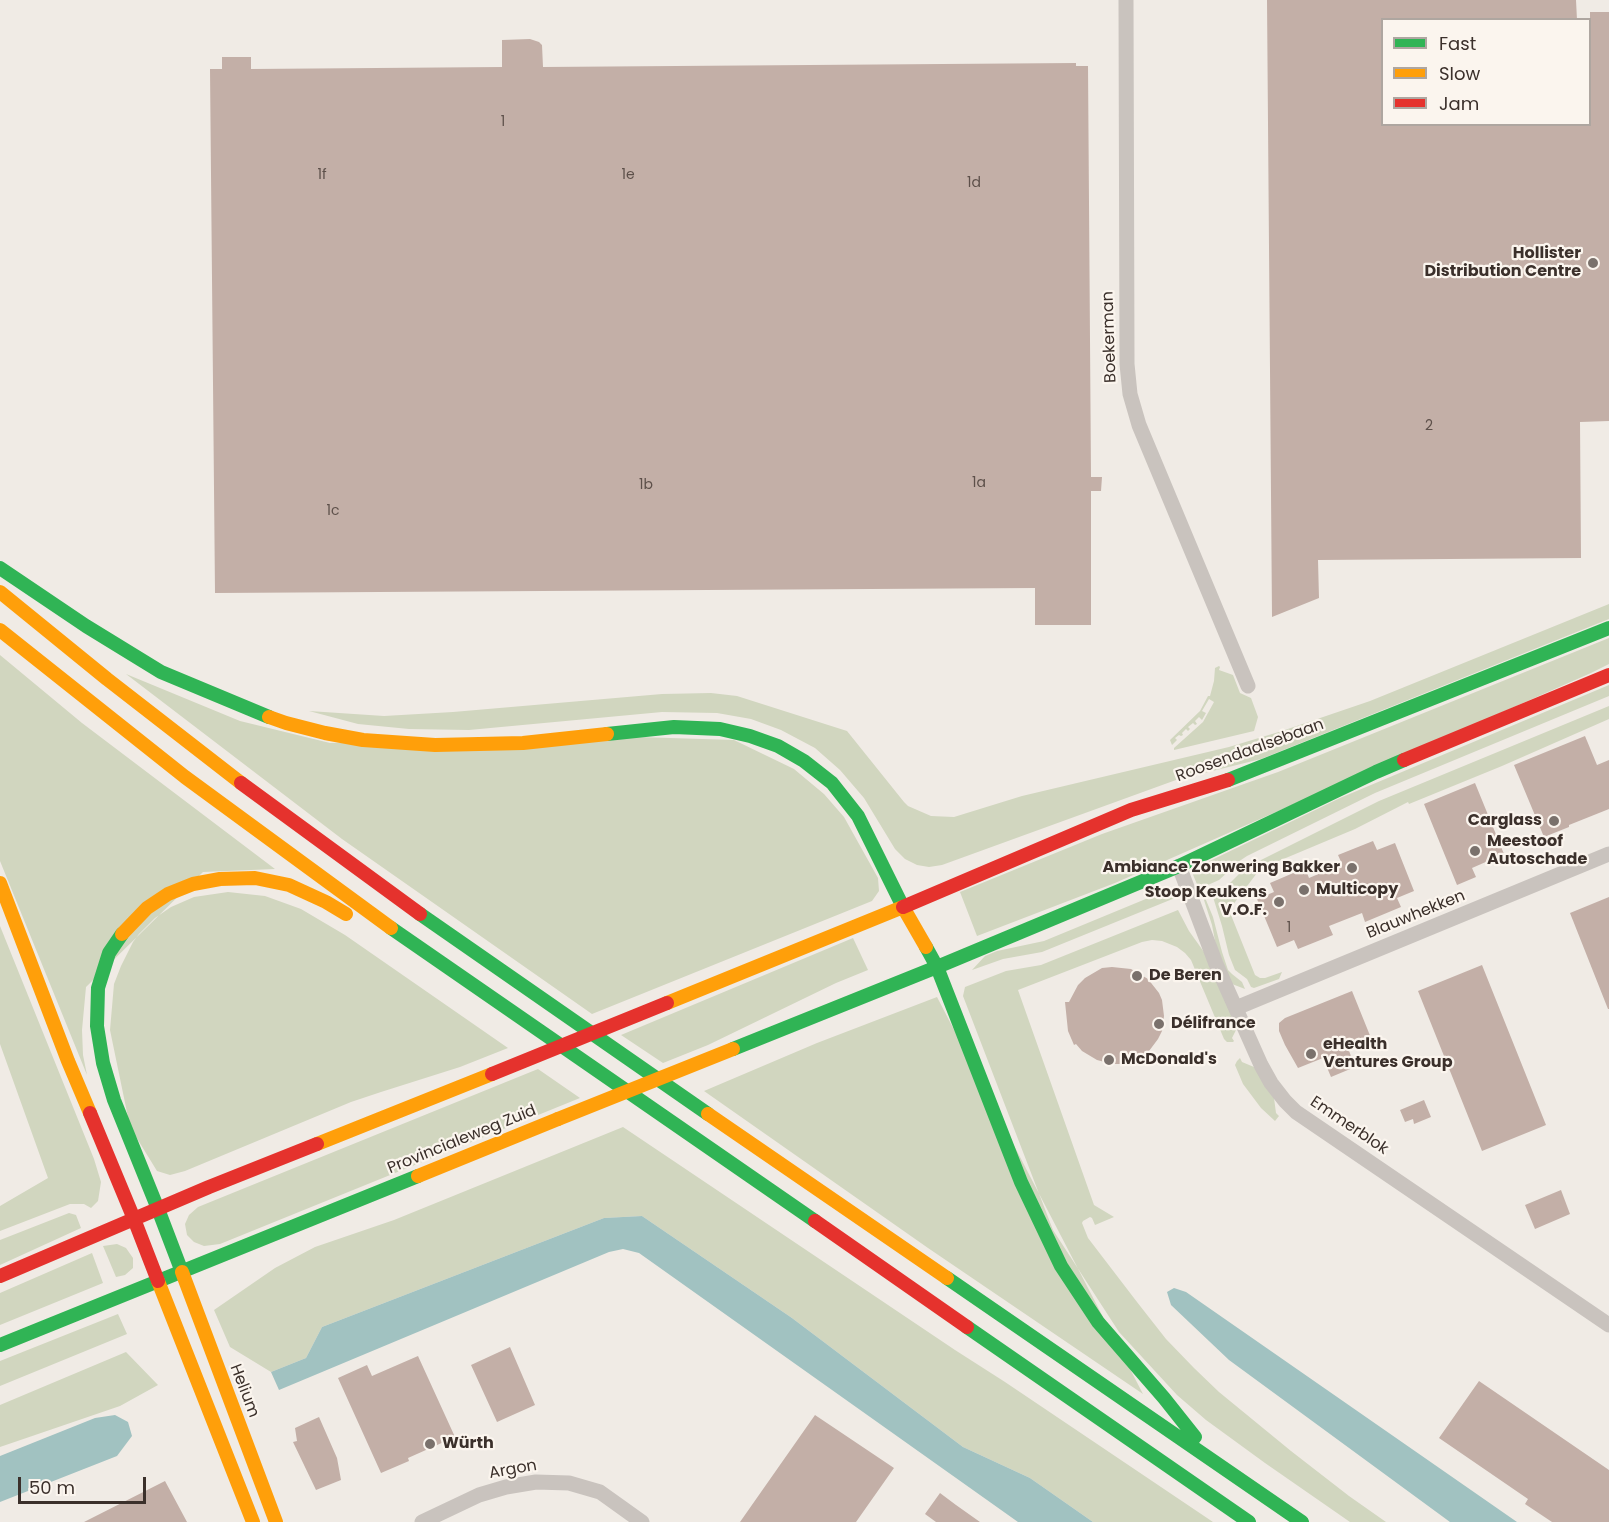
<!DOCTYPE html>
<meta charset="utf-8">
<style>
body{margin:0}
#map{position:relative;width:1609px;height:1522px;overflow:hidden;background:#f0ebe5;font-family:Poppins,sans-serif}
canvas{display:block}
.legend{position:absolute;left:1381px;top:18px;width:210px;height:108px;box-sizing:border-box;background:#fbf5ee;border:2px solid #aea6a0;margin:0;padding:8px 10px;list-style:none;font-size:18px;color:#3b302b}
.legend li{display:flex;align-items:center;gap:12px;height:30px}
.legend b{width:30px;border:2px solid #aea6a0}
.scale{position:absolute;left:18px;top:1477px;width:128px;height:27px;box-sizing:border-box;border:3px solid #3b302b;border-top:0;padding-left:8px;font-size:18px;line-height:21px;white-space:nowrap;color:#3b302b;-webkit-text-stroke:4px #fbf5ee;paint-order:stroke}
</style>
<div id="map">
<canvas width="1609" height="1522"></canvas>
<ul class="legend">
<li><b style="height:8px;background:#30b455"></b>Fast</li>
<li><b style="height:8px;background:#ff9f0a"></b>Slow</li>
<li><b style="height:8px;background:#e5322d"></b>Jam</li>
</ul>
<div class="scale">50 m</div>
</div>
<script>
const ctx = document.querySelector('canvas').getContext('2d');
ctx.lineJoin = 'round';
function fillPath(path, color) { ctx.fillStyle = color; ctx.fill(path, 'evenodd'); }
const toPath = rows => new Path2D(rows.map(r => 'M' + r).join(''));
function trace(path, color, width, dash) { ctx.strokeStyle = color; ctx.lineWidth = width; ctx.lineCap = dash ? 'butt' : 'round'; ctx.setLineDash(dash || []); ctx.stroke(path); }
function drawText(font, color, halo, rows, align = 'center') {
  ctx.font = font + ' Poppins,sans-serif'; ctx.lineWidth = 4.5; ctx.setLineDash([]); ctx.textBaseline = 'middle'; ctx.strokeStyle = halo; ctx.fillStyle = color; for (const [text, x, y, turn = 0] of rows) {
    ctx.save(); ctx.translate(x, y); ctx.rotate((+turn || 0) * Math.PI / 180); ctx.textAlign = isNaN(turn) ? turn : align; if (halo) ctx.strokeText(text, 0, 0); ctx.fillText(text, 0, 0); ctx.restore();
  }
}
fillPath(toPath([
 [1609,604,1609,619,1261,759,1176,780,942,865,929,867,917,865,905,859,895,849,864,798,840,770,815,748,781,730,751,719,717,713,662,712,469,730,409,729,358,724,309,711,384,716,453,712,662,694,711,693,737,696,847,731,904,802,908,806,931,816,954,817,1022,796,1229,747,1282,731,1370,701],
 [1609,638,1609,664,1591,673,1115,883,977,936,960,892,1102,834,1278,772],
 [0,655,82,723,275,869,203,872,86,987,82,1030,83,1055,87,1075,0,861],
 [1219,666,1220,667,1219,670,1233,675,1240,693,1251,698,1258,717,1254,731,1174,750,1174,748,1203,722,1214,702,1209,699,1202,711,1206,713,1202,720,1199,717,1195,721,1197,724,1195,725,1193,723,1188,727,1190,729,1188,731,1186,729,1182,733,1183,735,1181,736,1179,735,1175,738,1177,740,1172,745,1170,740,1200,711,1208,696,1210,696,1214,681,1215,668],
 [126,674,240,721,330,743,638,737,734,740,794,769,824,794,844,817,878,878,879,891,872,901,592,1014,342,839],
 [1609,685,1609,696,1375,793,1247,856,1241,860,1219,880,1199,889,1191,870,1340,798],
 [1609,706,1609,719,1502,766,1409,804,1408,802,1355,829,1262,868,1257,873,1229,910,1255,975,1260,978,1265,978,1282,972,1279,979,1254,988,1251,987,1247,979,1235,970,1229,955,1222,926,1213,897,1214,894,1227,886,1245,868,1379,801],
 [228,892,265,896,301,909,345,935,508,1048,460,1067,381,1092,351,1102,185,1171,170,1175,157,1171,130,1127,110,1030,114,984,121,966,133,942,139,934,155,918,171,907,194,897],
 [1163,895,1175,898,1042,952,1003,959,972,970,985,956,997,951,1044,941,1153,896],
 [1205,899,1206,900,1213,917,1222,952,1228,970,1232,974,1242,982,1245,989,1232,984,1216,946,1212,925,1204,900],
 [1178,910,1189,931,1204,952,1237,1028,1232,1038,1234,1041,1233,1042,1227,1042,1224,1039,1191,960,1185,953,1177,947,1162,941,1152,940,1142,942,1018,990,1094,1205,1114,1217,1095,1225,1092,1218,1090,1217,1083,1221,1082,1223,1088,1238,1137,1302,1166,1339,1194,1368,1219,1392,1291,1451,1349,1496,1386,1522,1350,1522,1265,1463,1206,1420,1177,1395,1119,1332,1053,1230,963,996,965,987,1006,971,1041,965],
 [0,926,94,1159,101,1182,98,1201,91,1208,84,1204,70,1204,0,1231,0,1206,48,1178,0,1044],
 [853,938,868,970,836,983,708,1045,663,1063,621,1035],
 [937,997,1143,1394,928,1248,704,1091,817,1043],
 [1240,1058,1242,1062,1254,1067,1274,1098,1276,1113,1279,1116,1275,1121,1261,1108,1243,1084,1235,1065,1237,1061],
 [538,1069,580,1098,220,1244,204,1246,194,1242,187,1235,185,1224,189,1215,198,1207],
 [623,1127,955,1350,1005,1382,1213,1522,1093,1522,1030,1478,963,1447,792,1318,642,1216,604,1218,322,1327,306,1358,271,1372,230,1347,214,1310,275,1268,315,1247,394,1220],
 [69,1213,76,1215,81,1228,0,1265,0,1240],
 [117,1244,126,1248,133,1258,133,1268,125,1275,116,1277,103,1246],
 [92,1253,103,1283,0,1325,0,1293],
 [118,1314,127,1334,0,1386,0,1361],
 [126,1352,158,1385,120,1406,0,1447,0,1405]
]), '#d1d6bf');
fillPath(toPath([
 [642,1216,792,1318,963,1447,1030,1478,1093,1522,1018,1522,639,1253,623,1249,609,1252,279,1390,271,1372,306,1358,322,1327,604,1218],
 [1174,1288,1186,1292,1517,1522,1450,1522,1229,1360,1171,1305,1167,1292],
 [115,1415,128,1422,132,1436,117,1456,0,1502,0,1456,95,1418]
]), '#a1c2c1');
fillPath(toPath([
 [1267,0,1576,0,1577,20,1383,20,1383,124,1590,124,1590,12,1609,12,1609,421,1580,422,1581,558,1318,560,1319,598,1272,617],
 [530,39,539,42,542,45,543,67,1076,63,1076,66,1088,66,1091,477,1102,477,1101,491,1091,491,1091,625,1035,625,1035,588,215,593,210,69,222,69,222,57,251,57,251,69,502,67,502,40],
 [1585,736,1597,765,1609,760,1609,809,1569,825,1569,827,1544,837,1514,765],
 [1475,783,1504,854,1472,868,1476,877,1457,885,1424,804],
 [1373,841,1377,850,1395,843,1414,891,1397,898,1401,907,1365,922,1362,913,1329,926,1333,935,1298,949,1294,940,1277,947,1257,899,1274,892,1270,883,1305,868,1309,878,1342,864,1338,855],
 [1609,897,1609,1009,1608,1009,1570,913],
 [1482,965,1546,1125,1482,1151,1418,991],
 [1112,967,1131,969,1148,979,1159,993,1162,1000,1164,1016,1162,1031,1158,1039,1149,1051,1135,1060,1120,1064,1112,1064,1097,1060,1082,1051,1076,1044,1074,1045,1068,1031,1065,1002,1069,1002,1078,985,1085,978,1102,968],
 [1352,991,1371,1038,1348,1048,1355,1067,1331,1077,1323,1058,1298,1068,1285,1045,1279,1031,1279,1023,1285,1018],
 [1424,1100,1431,1117,1414,1124,1413,1119,1405,1122,1400,1110],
 [1561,1190,1570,1214,1535,1229,1525,1205],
 [510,1347,535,1405,497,1422,471,1365],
 [418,1356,455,1437,408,1458,409,1461,381,1473,338,1378,367,1365,372,1376],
 [1479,1381,1609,1470,1609,1522,1552,1522,1525,1504,1528,1499,1439,1438],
 [815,1415,894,1468,856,1522,740,1522],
 [319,1417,337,1458,341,1480,316,1490,293,1442,297,1441,295,1428],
 [165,1481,187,1522,84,1522],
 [940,1493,956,1505,980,1522,936,1522,925,1514]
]), '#c3afa7');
trace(toPath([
 [1126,0,1127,364,1130,394,1139,425,1248,686],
 [1179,866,1216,964,1261,1065,1271,1083,1285,1101,1296,1112,1609,1325],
 [1236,1008,1609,854],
 [422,1522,479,1495,506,1487,536,1482,569,1483,600,1492,642,1522]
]), '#c9c3be', 15);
trace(toPath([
 [0,568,86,626,161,672,269,717],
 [607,734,674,727,720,729,750,736,778,746,804,761,832,783,858,816,903,907],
 [1228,780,1609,628],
 [420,914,708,1114],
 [391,928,815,1221],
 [122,934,109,953,98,988,97,1026,103,1063,114,1100,158,1209],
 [937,967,1179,866,1376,772,1404,760],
 [937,967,1021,1182,1061,1266,1098,1322,1164,1398,1195,1437],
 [733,1049,937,967,926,947],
 [158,1209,182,1272],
 [947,1278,1302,1522],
 [967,1327,1249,1522],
 [0,1345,418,1176]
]), '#30b455', 14);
trace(toPath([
 [0,592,107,679,241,783],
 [0,630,185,777,391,928],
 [269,717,286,723,325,733,363,740,435,745,523,743,607,734],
 [0,883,68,1061,90,1113],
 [122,934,147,908,168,894,193,884,220,879,255,878,289,885,326,902,346,914],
 [667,1003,903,907,926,947],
 [708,1114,947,1278],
 [317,1144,492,1074],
 [418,1176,558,1119],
 [182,1272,276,1522],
 [158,1281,253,1522]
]), '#ff9f0a', 14);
trace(toPath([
 [1404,760,1609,675],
 [241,783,420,914],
 [903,907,1131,810,1228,780],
 [90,1113,134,1219],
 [134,1219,158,1281],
 [815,1221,967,1327],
 [0,1276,209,1187,317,1144]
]), '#e5322d', 14);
trace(toPath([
 [558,1119,733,1049]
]), '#ff9f0a', 14);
trace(toPath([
 [492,1074,667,1003]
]), '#e5322d', 14);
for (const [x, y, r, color] of [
 [1593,263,6,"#7a716c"],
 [1554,821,6,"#7a716c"],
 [1475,851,6,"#7a716c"],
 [1352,868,6,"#7a716c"],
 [1304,890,6,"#7a716c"],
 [1279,902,6,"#7a716c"],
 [1137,976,6,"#7a716c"],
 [1159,1024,6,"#7a716c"],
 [1311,1054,6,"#7a716c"],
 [1109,1060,6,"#7a716c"],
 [430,1444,6,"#7a716c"]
]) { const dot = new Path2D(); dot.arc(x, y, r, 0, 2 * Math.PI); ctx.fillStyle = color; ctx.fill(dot); trace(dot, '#fbf5ee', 2); }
drawText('14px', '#5d504a', null, [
 ["1",503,122],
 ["1f",322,175],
 ["1e",628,175],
 ["1d",974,183],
 ["2",1429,426],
 ["1a",979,483],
 ["1b",646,485],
 ["1c",333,511],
 ["1",1289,928]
]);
drawText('bold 16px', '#3b302b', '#fbf5ee', [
 ["Hollister",1581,254,"right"],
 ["Distribution Centre",1581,272,"right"],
 ["Carglass",1542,821,"right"],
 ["Meestoof",1487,842],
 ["Autoschade",1487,860],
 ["Ambiance Zonwering Bakker",1340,868,"right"],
 ["Multicopy",1316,890],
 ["Stoop Keukens",1267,893,"right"],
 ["V.O.F.",1267,911,"right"],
 ["De Beren",1149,976],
 ["Délifrance",1171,1024],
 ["eHealth",1323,1045],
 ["Ventures Group",1323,1063],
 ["McDonald's",1121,1060],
 ["Würth",442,1444]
], 'left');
drawText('16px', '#3b302b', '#fbf5ee', [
 ["Boekerman",1110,337,-92],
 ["Roosendaalsebaan",1250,751,-20],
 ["Blauwhekken",1416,915,-22],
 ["Emmerblok",1349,1126,34],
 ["Provincialeweg Zuid",462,1140,-22],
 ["Helium",244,1391,69],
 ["Argon",513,1470,-10]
]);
</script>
